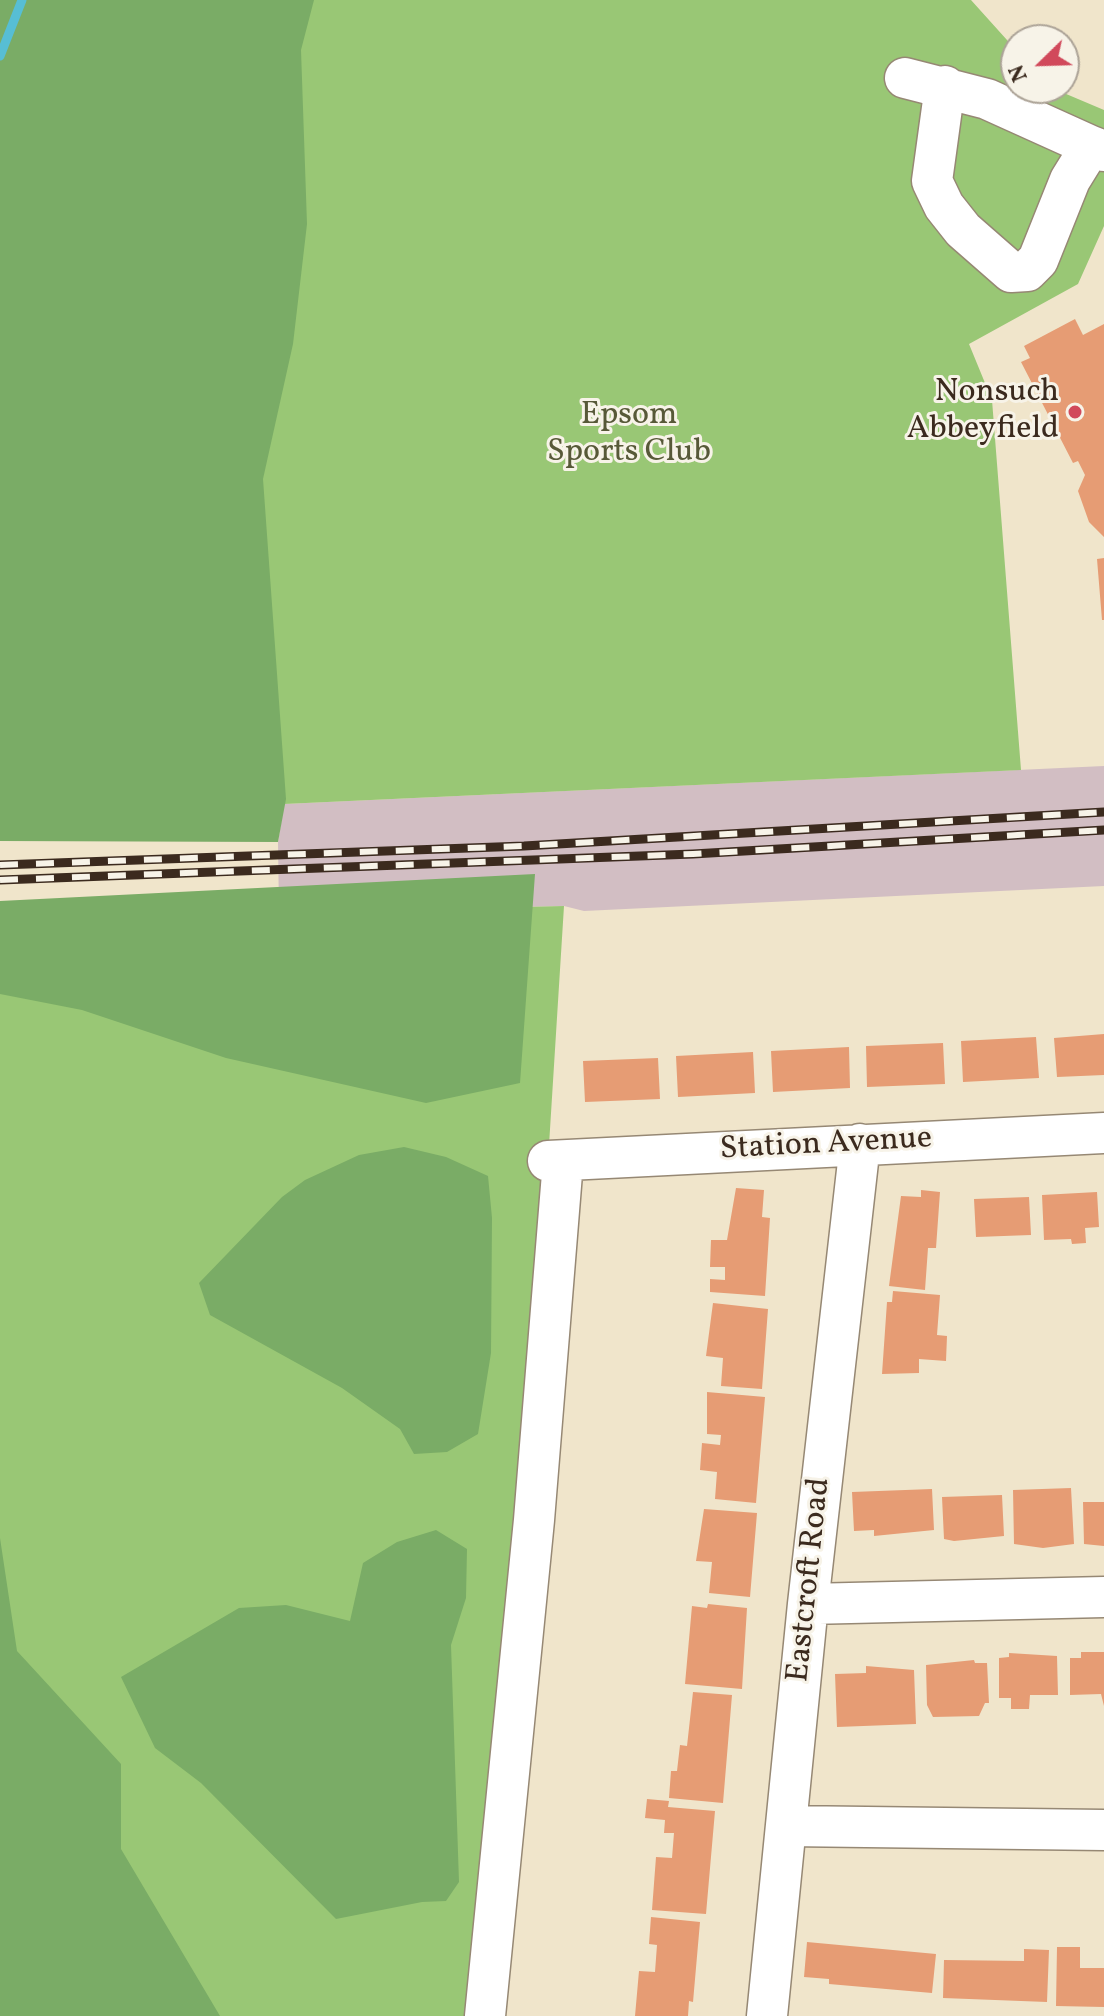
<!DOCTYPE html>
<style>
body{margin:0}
#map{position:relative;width:1104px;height:2016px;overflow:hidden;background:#f0e5cb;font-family:Vollkorn,serif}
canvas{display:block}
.north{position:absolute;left:1000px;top:24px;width:80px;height:80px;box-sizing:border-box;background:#f7f3e8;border:2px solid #aca397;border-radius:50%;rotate:247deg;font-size:22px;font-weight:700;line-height:32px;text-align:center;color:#3b2a1e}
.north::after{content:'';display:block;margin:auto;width:28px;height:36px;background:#d1495b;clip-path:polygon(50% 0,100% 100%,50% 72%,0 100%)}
</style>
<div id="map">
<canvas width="1104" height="2016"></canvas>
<div class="north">N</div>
</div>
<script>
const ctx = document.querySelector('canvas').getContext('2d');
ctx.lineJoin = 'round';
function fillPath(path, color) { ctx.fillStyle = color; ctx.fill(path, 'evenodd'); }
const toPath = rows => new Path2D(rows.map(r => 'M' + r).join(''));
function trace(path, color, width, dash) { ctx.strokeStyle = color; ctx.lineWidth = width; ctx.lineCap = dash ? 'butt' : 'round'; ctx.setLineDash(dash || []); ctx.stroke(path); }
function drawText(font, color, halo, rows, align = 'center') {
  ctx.font = font + ' Vollkorn,serif'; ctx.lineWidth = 6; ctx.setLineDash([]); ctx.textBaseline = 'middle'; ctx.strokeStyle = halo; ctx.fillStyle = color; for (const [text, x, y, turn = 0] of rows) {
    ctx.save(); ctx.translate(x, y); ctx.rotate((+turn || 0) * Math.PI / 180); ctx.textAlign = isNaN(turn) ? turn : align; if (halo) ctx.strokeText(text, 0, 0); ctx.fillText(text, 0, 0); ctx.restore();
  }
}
fillPath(toPath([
 [1104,766,1104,886,584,911,564,906,279,913,278,842,284,804]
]), '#d2bec3');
fillPath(toPath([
 [309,0,971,0,1016,50,1016,88,1052,88,1104,110,1104,226,1078,284,969,344,992,400,1021,770,284,804,259,478,296,50],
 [564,906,548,1161,471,2016,0,2016,0,920]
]), '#99c775');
fillPath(toPath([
 [0,0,314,0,301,50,307,224,293,344,263,479,286,799,278,842,0,841],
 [535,874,520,1083,426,1103,226,1058,82,1010,0,994,0,901],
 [404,1147,446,1157,488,1176,492,1218,491,1353,478,1434,447,1452,414,1454,400,1429,342,1388,210,1315,199,1283,282,1197,305,1180,359,1155],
 [436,1530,467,1549,466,1598,451,1645,459,1882,446,1901,422,1902,336,1919,201,1783,155,1748,121,1677,239,1608,286,1605,350,1621,363,1563,397,1542],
 [0,1538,17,1651,121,1764,121,1849,220,2016,0,2016]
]), '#7aac66');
trace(toPath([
 [0,56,22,0]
]), '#57bed4', 9);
fillPath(toPath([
 [1075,319,1083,335,1104,324,1104,537,1089,522,1078,491,1085,475,1078,461,1073,463,1021,362,1030,358,1024,346],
 [1104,558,1104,620,1102,620,1097,559],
 [1104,1034,1104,1075,1057,1077,1054,1038],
 [1036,1037,1039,1078,963,1082,961,1041],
 [943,1043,945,1084,867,1087,866,1046],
 [849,1047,850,1088,773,1092,771,1051],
 [753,1052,755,1093,678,1097,676,1056],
 [658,1058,660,1099,585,1102,583,1061],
 [736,1188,764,1190,762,1217,770,1218,765,1296,710,1292,710,1279,725,1280,725,1267,710,1267,711,1240,727,1240],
 [921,1190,940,1192,936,1248,928,1248,925,1290,889,1286,901,1196,921,1197],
 [1097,1192,1099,1227,1085,1228,1086,1243,1072,1244,1071,1239,1044,1240,1042,1195],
 [1029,1197,1031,1235,976,1237,974,1199],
 [893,1291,940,1295,937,1335,947,1336,946,1361,919,1359,919,1373,882,1374,887,1302,892,1302],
 [713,1303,768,1309,762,1389,721,1386,723,1358,706,1356],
 [707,1392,765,1397,756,1503,715,1499,717,1472,700,1470,702,1443,720,1445,721,1435,707,1434],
 [1071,1488,1074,1544,1043,1548,1014,1544,1013,1490],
 [932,1489,934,1530,874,1536,874,1530,854,1531,852,1492],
 [1002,1495,1004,1536,954,1541,944,1539,942,1497],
 [1083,1502,1104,1502,1104,1546,1084,1544],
 [704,1509,757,1513,750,1597,709,1593,712,1562,696,1561],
 [708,1604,747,1608,742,1689,685,1684,692,1606,707,1608],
 [1081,1652,1104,1652,1104,1706,1101,1694,1070,1695,1070,1658,1081,1658],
 [1009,1653,1057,1656,1058,1695,1030,1695,1029,1709,1011,1709,1011,1698,999,1698,999,1658,1009,1657],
 [974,1660,975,1663,987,1663,989,1703,985,1703,979,1716,933,1717,927,1705,926,1665],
 [866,1666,914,1670,916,1724,837,1727,835,1674,866,1673],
 [693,1692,732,1695,723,1803,669,1798,671,1771,677,1771,680,1745,687,1746],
 [647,1799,669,1801,668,1807,715,1811,706,1914,652,1910,656,1857,672,1858,674,1833,664,1833,665,1820,645,1818],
 [651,1917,700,1922,693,2002,689,2001,688,2016,635,2016,639,1971,655,1972,657,1945,649,1944],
 [807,1942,936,1954,932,1993,829,1984,829,1979,804,1977],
 [1057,1947,1080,1947,1080,1968,1104,1968,1104,2007,1056,2006],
 [1024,1949,1049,1950,1047,2002,943,1998,944,1960,1024,1961]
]), '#e69c74');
const minor = toPath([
 [905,78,987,99,1091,146],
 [945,86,932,181,944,206,963,230,1011,272,1027,271,1038,260,1070,180,1091,146,1104,151],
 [548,1161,1104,1133],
 [808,1604,1104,1597],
 [787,1826,1104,1830],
 [485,2016,534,1520,563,1161],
 [767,2016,808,1604,860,1144]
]);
trace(minor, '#968874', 43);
trace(minor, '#fff', 40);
const rail = toPath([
 [0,865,524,846,1104,812],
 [0,880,693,854,1104,830]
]);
trace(rail, '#3b2a1e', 9);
trace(rail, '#f7f3e8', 6, [18]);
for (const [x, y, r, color] of [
 [1075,412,8,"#d1495b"]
]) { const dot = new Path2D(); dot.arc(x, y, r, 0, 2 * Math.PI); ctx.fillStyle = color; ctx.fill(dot); trace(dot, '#f7f3e8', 3); }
drawText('32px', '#3b2a1e', '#f7f3e8', [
 ["Nonsuch",1059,394],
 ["Abbeyfield",1059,431]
], 'right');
drawText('32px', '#575938', '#f7f3e8', [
 ["Epsom",629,417],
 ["Sports Club",629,454]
]);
drawText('32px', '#3b2a1e', '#f7f3e8', [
 ["Station Avenue",826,1146,-3],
 ["Eastcroft Road",811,1580,-84]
]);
</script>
